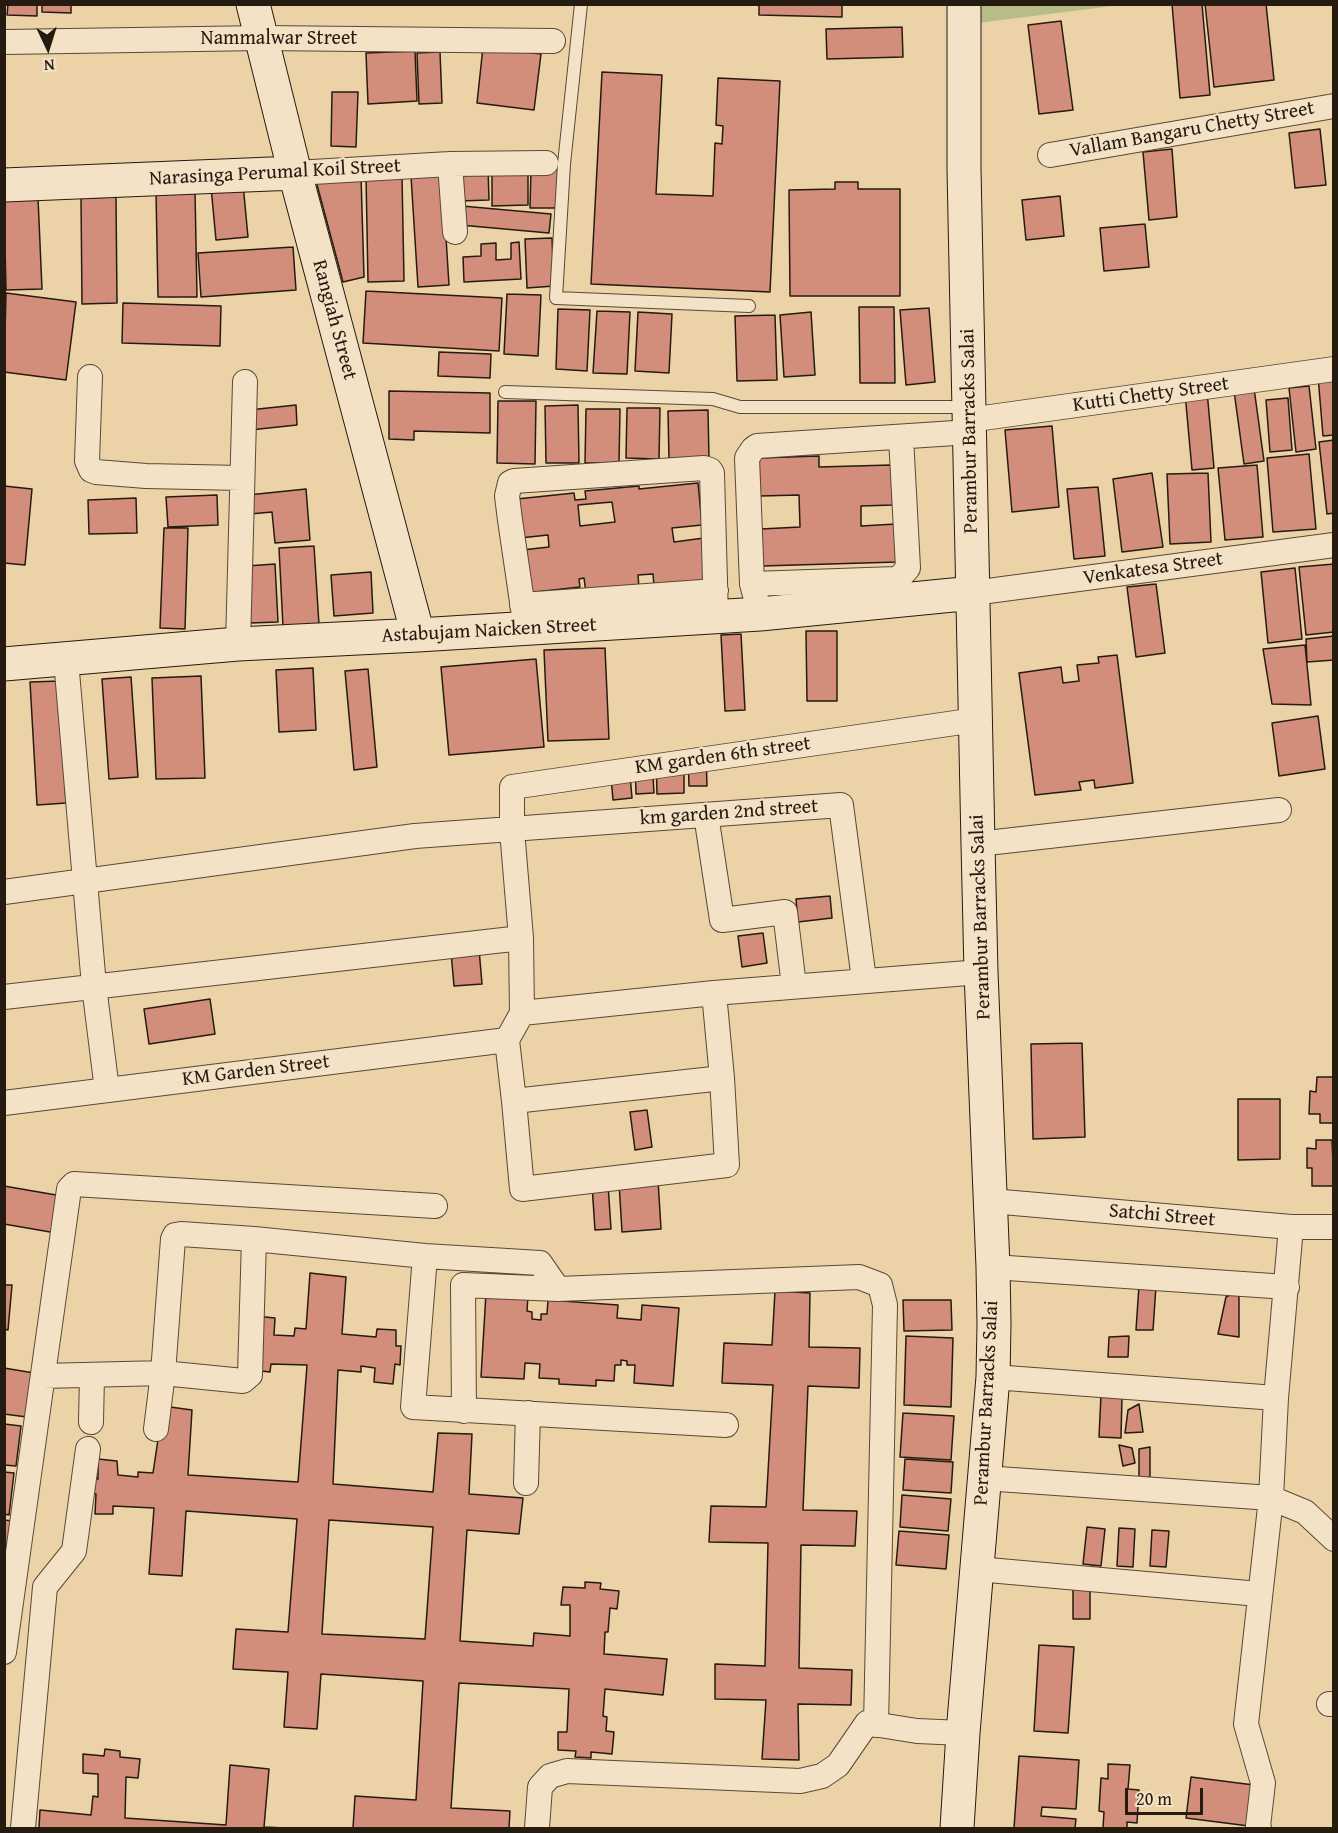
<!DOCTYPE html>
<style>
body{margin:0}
#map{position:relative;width:1338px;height:1833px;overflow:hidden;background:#ecd2a7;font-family:"Gentium Book Plus",serif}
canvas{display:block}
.frame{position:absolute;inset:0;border:6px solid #261b10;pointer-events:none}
.north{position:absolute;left:18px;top:18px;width:60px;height:60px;-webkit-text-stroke:4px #f3e2c6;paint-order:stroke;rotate:176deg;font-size:16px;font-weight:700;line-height:24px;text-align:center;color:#261b10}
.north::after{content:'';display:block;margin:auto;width:21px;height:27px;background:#261b10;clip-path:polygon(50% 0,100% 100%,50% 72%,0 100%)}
.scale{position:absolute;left:1125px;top:1788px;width:78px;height:27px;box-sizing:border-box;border:3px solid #261b10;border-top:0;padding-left:8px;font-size:18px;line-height:21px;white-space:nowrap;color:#261b10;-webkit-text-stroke:4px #f3e2c6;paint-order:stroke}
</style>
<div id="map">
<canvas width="1338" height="1833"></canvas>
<div class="frame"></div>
<div class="north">N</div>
<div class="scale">20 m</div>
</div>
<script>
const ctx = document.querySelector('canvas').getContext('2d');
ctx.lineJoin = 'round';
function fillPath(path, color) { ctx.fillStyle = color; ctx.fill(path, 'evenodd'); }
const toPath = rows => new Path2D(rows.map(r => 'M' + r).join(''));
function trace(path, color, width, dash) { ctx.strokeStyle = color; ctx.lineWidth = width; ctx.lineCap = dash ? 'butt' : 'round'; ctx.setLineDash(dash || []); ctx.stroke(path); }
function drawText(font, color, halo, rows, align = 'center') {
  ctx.font = font + ' "Gentium Book Plus",serif'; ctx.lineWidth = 4.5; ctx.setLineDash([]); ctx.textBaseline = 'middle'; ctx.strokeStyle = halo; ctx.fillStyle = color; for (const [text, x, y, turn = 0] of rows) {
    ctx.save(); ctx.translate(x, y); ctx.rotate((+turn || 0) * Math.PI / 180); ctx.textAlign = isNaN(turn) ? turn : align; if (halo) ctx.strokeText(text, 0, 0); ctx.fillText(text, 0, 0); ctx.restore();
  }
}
fillPath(toPath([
 [978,4,1120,5,978,23]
]), '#b7bc88');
const building = toPath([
 [8,4,37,4,37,16,7,15,8,4],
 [42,4,71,4,71,13,42,12,42,4],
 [759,4,842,4,842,17,759,15,759,4],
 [1172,4,1202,4,1210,95,1180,98,1172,4],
 [1205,4,1266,4,1274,80,1214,87,1205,4],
 [1061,21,1073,110,1039,114,1028,25,1061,21],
 [902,27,903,57,827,59,826,29,902,27],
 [483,47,541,54,534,110,477,103,483,47],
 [415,51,417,101,368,104,366,53,415,51],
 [440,52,442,103,419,104,417,53,440,52],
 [602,72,662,75,656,194,713,196,715,143,722,144,723,126,716,125,718,78,780,81,770,292,591,284,602,72],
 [332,92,358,92,356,147,331,146,332,92],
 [1320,129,1326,185,1295,188,1289,133,1320,129],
 [1172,149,1177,217,1149,220,1143,152,1172,149],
 [488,168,489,200,460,201,459,169,488,168],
 [531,170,558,170,557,208,530,208,531,170],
 [528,171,528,205,492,206,492,172,528,171],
 [442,174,449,285,418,287,411,176,442,174],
 [361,176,364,277,343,282,316,181,361,176],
 [366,176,402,176,404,281,368,282,366,176],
 [835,182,858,182,858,189,900,189,900,296,790,296,789,190,835,189,835,182],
 [243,184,248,237,216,240,211,187,243,184],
 [195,191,197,297,158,297,156,192,195,191],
 [1060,196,1064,236,1026,240,1022,200,1060,196],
 [116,197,117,303,82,304,81,198,116,197],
 [38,198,42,289,6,290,4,200,38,198],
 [462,206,551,214,549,233,460,225,462,206],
 [1145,224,1149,267,1104,271,1100,228,1145,224],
 [552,238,554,286,527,288,525,239,552,238],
 [519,242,521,279,464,282,463,257,481,256,481,244,496,243,496,260,511,259,511,243,519,242],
 [293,247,296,290,201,297,198,253,293,247],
 [366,291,502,298,499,351,363,343,366,291],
 [6,293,76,302,66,380,4,372,6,293],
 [507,294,541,295,538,356,504,354,507,294],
 [123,303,221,306,220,346,122,343,123,303],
 [859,307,894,307,895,383,860,383,859,307],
 [929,308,935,382,906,385,900,310,929,308],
 [558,309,590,310,587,371,556,369,558,309],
 [597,311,630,312,627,374,593,373,597,311],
 [638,312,672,314,669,373,635,371,638,312],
 [811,312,815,375,784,377,780,315,811,312],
 [775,315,777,380,737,381,735,316,775,315],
 [439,352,491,354,490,378,438,376,439,352],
 [1334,375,1334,435,1323,436,1318,376,1334,375],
 [1309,386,1316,449,1296,452,1289,388,1309,386],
 [1254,388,1264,461,1244,464,1234,391,1254,388],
 [389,391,490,393,490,433,414,431,414,440,389,439,389,391],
 [1207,391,1214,468,1192,470,1185,393,1207,391],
 [1288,398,1292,450,1270,452,1266,400,1288,398],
 [498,401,536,401,535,464,497,463,498,401],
 [296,405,297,425,250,430,249,410,296,405],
 [578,405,579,463,546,463,545,406,578,405],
 [627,408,660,408,659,459,626,458,627,408],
 [586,409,620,409,619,463,585,463,586,409],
 [708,410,709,459,669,460,668,411,708,410],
 [1052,426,1059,507,1012,512,1005,430,1052,426],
 [1334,440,1334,513,1327,514,1319,442,1334,440],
 [1309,454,1316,529,1273,532,1267,458,1309,454],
 [819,456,819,467,891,465,893,505,861,506,861,526,896,524,897,562,762,566,761,529,800,527,799,495,760,496,759,458,819,456],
 [1257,465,1263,537,1225,540,1218,468,1257,465],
 [1152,473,1163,547,1122,552,1113,479,1152,473],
 [1208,473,1211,542,1170,544,1167,474,1208,473],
 [698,483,702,525,672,528,674,542,704,538,708,580,654,586,653,574,638,575,639,588,586,593,584,578,579,579,580,587,526,593,522,550,549,547,548,535,520,538,517,499,574,493,575,500,586,499,585,491,639,486,639,489,698,483],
 [612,502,615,522,580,526,578,505,612,502],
 [4,486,32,489,25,565,4,563,4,486],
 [1098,487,1105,556,1074,559,1067,489,1098,487],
 [306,489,310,540,275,543,272,512,250,514,248,495,306,489],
 [217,495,218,525,168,527,166,497,217,495],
 [136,498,137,533,89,534,88,500,136,498],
 [164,528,188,528,185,629,160,628,164,528],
 [314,546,319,625,283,627,279,548,314,546],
 [275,564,278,622,250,623,247,566,275,564],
 [1334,564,1334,632,1306,635,1299,567,1334,564],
 [1295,568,1302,639,1268,643,1261,572,1295,568],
 [371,572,373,613,334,616,331,575,371,572],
 [1156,584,1165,653,1136,657,1127,587,1156,584],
 [806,631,837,631,837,701,807,701,806,631],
 [741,634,745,710,725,711,721,635,741,634],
 [1334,636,1334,660,1307,662,1306,639,1334,636],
 [1305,645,1311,705,1272,704,1263,649,1305,645],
 [605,648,609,739,548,741,544,650,605,648],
 [1117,655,1133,783,1095,788,1094,780,1079,782,1081,790,1035,795,1019,673,1061,667,1063,683,1079,681,1077,665,1099,663,1098,657,1117,655],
 [536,659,544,747,449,755,441,667,536,659],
 [313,668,316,730,279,732,276,670,313,668],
 [368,669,377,767,354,770,345,671,368,669],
 [201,676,205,778,156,779,152,678,201,676],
 [131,677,138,777,109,779,102,679,131,677],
 [60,681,66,803,37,805,30,682,60,681],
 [1318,716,1325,769,1279,776,1272,723,1318,716],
 [706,754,707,786,689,786,688,755,706,754],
 [684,755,684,793,657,794,656,756,684,755],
 [635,759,652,759,654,793,636,794,635,759],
 [629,764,632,798,613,800,610,766,629,764],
 [830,896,832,918,798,922,796,899,830,896],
 [763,933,767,963,742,967,738,936,763,933],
 [479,949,482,984,454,986,451,952,479,949],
 [210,999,215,1034,149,1044,144,1009,210,999],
 [1082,1043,1085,1137,1033,1139,1031,1044,1082,1043],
 [1317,1077,1334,1077,1334,1123,1320,1123,1320,1114,1309,1114,1310,1091,1316,1092,1317,1077],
 [1238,1099,1280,1099,1280,1159,1238,1160,1238,1099],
 [647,1110,652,1147,635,1150,630,1112,647,1110],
 [1316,1140,1332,1140,1334,1186,1312,1186,1312,1168,1307,1168,1307,1148,1316,1149,1316,1140],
 [658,1180,661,1229,622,1232,619,1183,658,1180],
 [608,1184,611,1229,595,1230,592,1185,608,1184],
 [4,1186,62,1196,56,1233,4,1224,4,1186],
 [310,1273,346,1277,342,1334,376,1337,377,1329,396,1330,396,1346,401,1346,400,1365,395,1364,393,1384,374,1382,375,1368,361,1366,361,1372,338,1370,333,1484,433,1492,438,1433,472,1434,469,1494,523,1498,519,1534,467,1530,460,1641,533,1646,534,1633,570,1636,570,1605,561,1605,563,1587,585,1588,585,1582,601,1583,600,1589,619,1591,617,1609,610,1608,608,1632,605,1632,604,1654,667,1659,663,1695,605,1689,603,1716,607,1717,606,1731,614,1732,612,1754,591,1752,591,1758,575,1757,576,1751,558,1750,558,1732,567,1732,569,1689,459,1683,451,1808,510,1811,509,1828,353,1828,355,1796,416,1800,423,1681,321,1674,317,1729,284,1727,288,1672,233,1669,236,1629,288,1632,297,1519,186,1511,182,1576,149,1574,154,1508,113,1506,113,1514,95,1514,96,1494,91,1494,91,1478,98,1479,98,1459,117,1461,118,1475,138,1477,138,1472,153,1473,163,1406,192,1410,188,1475,298,1482,307,1365,271,1364,270,1372,252,1370,255,1316,275,1318,274,1335,294,1336,295,1328,306,1329,310,1273],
 [329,1520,433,1527,425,1639,322,1634,329,1520],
 [4,1285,12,1285,8,1330,4,1329,4,1285],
 [1139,1285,1156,1286,1153,1330,1136,1330,1139,1285],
 [1239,1290,1239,1337,1218,1334,1226,1297,1239,1290],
 [775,1291,810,1293,809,1347,860,1348,859,1388,808,1386,803,1510,857,1511,855,1546,801,1545,799,1668,852,1670,851,1705,798,1704,799,1760,762,1759,766,1700,715,1699,715,1664,765,1666,768,1543,709,1542,711,1506,766,1507,773,1385,722,1383,724,1343,772,1345,775,1291],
 [486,1293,528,1296,527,1311,532,1312,532,1319,541,1320,541,1314,547,1314,548,1300,618,1305,617,1318,641,1320,642,1305,679,1308,673,1386,634,1383,635,1365,627,1365,627,1361,621,1360,621,1365,615,1365,614,1381,596,1380,596,1386,559,1384,559,1379,539,1378,540,1364,525,1363,524,1379,481,1377,486,1293],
 [903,1300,951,1300,952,1330,904,1331,903,1300],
 [906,1336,953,1338,951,1407,904,1405,906,1336],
 [1129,1336,1128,1357,1108,1357,1109,1337,1129,1336],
 [4,1368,34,1373,27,1417,4,1414,4,1368],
 [1101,1395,1122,1396,1121,1438,1099,1437,1101,1395],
 [1139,1404,1143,1432,1125,1433,1128,1410,1139,1404],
 [903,1413,954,1416,951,1460,900,1457,903,1413],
 [4,1424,21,1426,16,1466,4,1465,4,1424],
 [1119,1445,1132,1448,1135,1463,1123,1466,1119,1445],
 [1150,1447,1150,1477,1139,1479,1139,1449,1150,1447],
 [905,1459,953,1462,951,1493,903,1490,905,1459],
 [4,1472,14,1473,9,1515,4,1514,4,1472],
 [902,1495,951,1499,948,1531,900,1527,902,1495],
 [4,1520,13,1521,8,1560,4,1559,4,1520],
 [1087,1527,1105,1529,1101,1566,1083,1564,1087,1527],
 [1119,1528,1135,1529,1133,1567,1117,1566,1119,1528],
 [1152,1530,1169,1531,1166,1567,1150,1566,1152,1530],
 [899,1531,949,1535,946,1569,896,1565,899,1531],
 [1073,1582,1090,1582,1090,1619,1073,1619,1073,1582],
 [1039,1645,1074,1647,1068,1733,1034,1731,1039,1645],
 [105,1749,120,1751,120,1757,140,1759,138,1778,126,1777,125,1818,226,1825,230,1765,269,1769,264,1827,286,1828,39,1828,40,1810,91,1815,93,1796,98,1797,98,1774,83,1773,83,1754,104,1756,105,1749],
 [1019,1756,1079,1760,1076,1809,1042,1807,1041,1816,1076,1819,1075,1828,1014,1828,1019,1756],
 [1108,1764,1130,1765,1128,1789,1139,1790,1137,1823,1127,1822,1127,1828,1103,1828,1104,1812,1099,1811,1101,1778,1108,1779,1108,1764],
 [1191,1777,1254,1785,1249,1826,1186,1818,1191,1777]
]);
fillPath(building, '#d28d7b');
trace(building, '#261b10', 1.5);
const lane = toPath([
 [581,4,564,164,556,298,749,306],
 [505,392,713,399,740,407,967,407]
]);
const street = toPath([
 [4,42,263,38,553,41],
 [1050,155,1334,106],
 [450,164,455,232],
 [295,173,450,164,546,163],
 [90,377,87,461,91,470,96,472,146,476,241,478],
 [969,420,1334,369],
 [752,584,896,579,901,576,908,568,901,437],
 [973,593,1334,545],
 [522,605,716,591],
 [760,614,752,584,747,458,753,449,757,446,970,432],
 [526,629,510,520,507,496,510,483,514,481,704,468,710,470,712,473,716,617],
 [238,644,245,382],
 [66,660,94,986,107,1090],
 [706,815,722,920,785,912,794,986],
 [978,844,1279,810],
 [4,892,415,836,841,805,864,980],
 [4,997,521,938],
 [522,1013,714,993,981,972],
 [507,1040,522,1013,521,938,512,830,512,787,976,720],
 [507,1040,514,1101,722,1078,714,993],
 [514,1101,522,1189,727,1165,722,1078],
 [4,1103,507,1040],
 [991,1201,1291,1227,1334,1227],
 [425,1256,413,1407,726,1425],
 [993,1267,1287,1287],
 [43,1376,163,1373,173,1239,175,1235,181,1234,254,1239,425,1256,540,1263,558,1289],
 [993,1377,1276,1398],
 [464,1411,463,1285,558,1289,859,1277,880,1285,885,1305,876,1725],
 [91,1422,92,1376],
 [156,1429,163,1373,243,1381,250,1375,254,1239],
 [984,1478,1271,1498,1305,1512,1334,1539],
 [526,1483,528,1413],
 [977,1569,1259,1594],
 [4,1652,69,1189,74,1184,435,1206],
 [1329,1704,1334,1704],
 [23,1828,45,1587,74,1551,88,1449],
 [537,1828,540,1787,550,1776,567,1771,800,1781,822,1776,838,1765,867,1723,917,1731,963,1733],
 [1259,1828,1258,1826,1263,1783,1246,1724,1271,1498,1276,1398,1291,1227]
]);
const secondary = toPath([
 [253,4,295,173,418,635],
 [4,185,295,173],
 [4,664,238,644,418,635,760,614,973,593],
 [957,1828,963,1733,993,1377,994,1324,993,1267,981,972,978,844,964,169,964,4]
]);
trace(lane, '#584936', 14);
trace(street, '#584936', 26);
trace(secondary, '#261b10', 35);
trace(lane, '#f3e2c6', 12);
trace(street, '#f3e2c6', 24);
trace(secondary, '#f3e2c6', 33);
drawText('20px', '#261b10', '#f3e2c6', [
 ["Nammalwar Street",279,39],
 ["Vallam Bangaru Chetty Street",1192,130,-10],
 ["Narasinga Perumal Koil Street",275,173,-3],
 ["Rangiah Street",334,320,75],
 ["Kutti Chetty Street",1151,395,-8],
 ["Perambur Barracks Salai",970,431,-91],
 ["Venkatesa Street",1153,569,-8],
 ["Astabujam Naicken Street",489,631,-3],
 ["KM garden 6th street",723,756,-8],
 ["km garden 2nd street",729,813,-4],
 ["Perambur Barracks Salai",981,917,-92],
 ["KM Garden Street",256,1071,-7],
 ["Satchi Street",1162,1216,5],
 ["Perambur Barracks Salai",987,1403,-87]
]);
</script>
